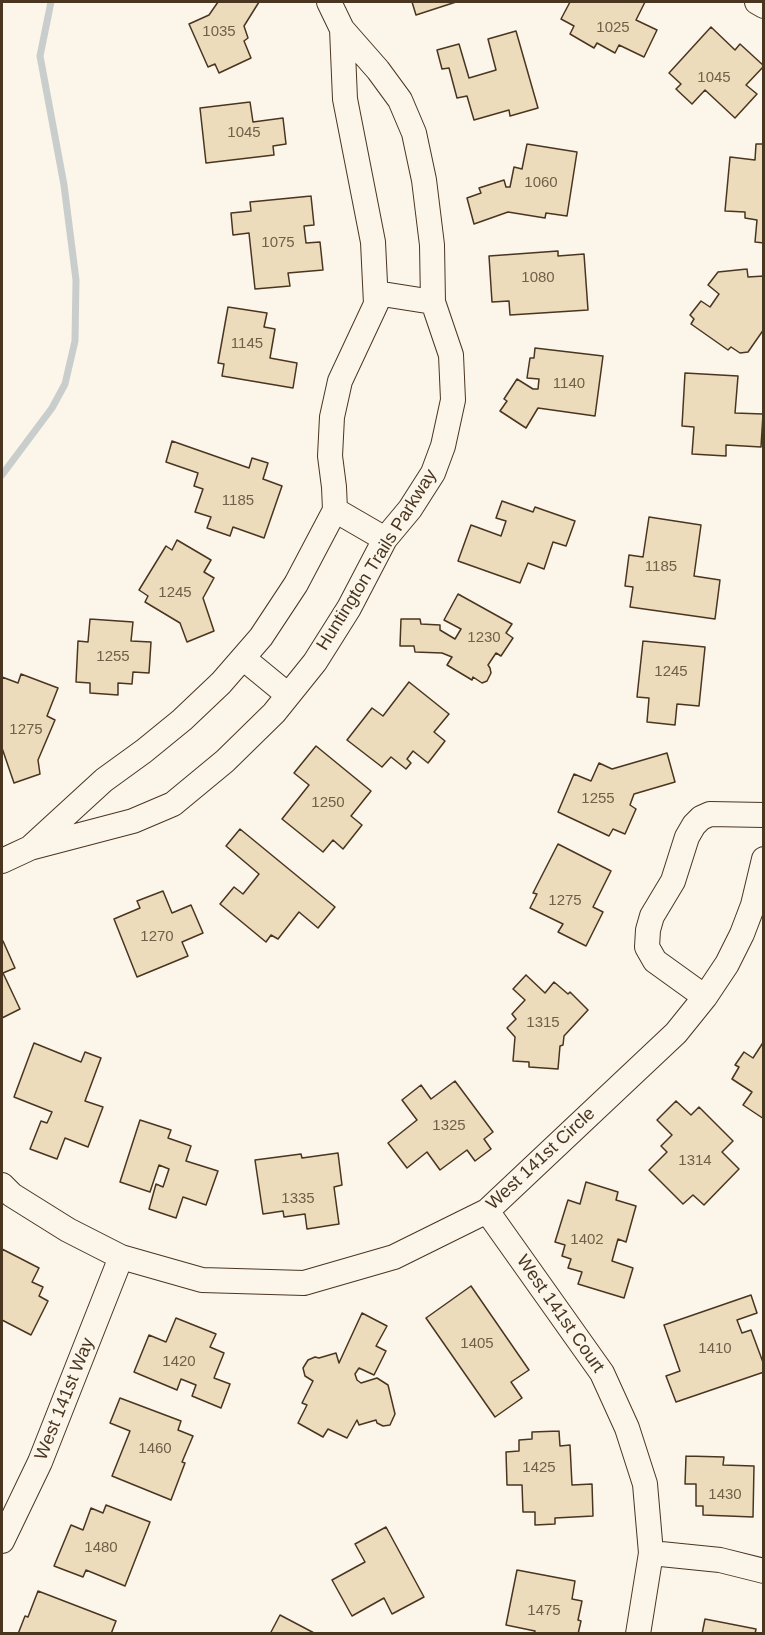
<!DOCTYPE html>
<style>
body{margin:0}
#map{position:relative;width:765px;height:1635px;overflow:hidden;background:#fbf6e9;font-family:Helvetica,sans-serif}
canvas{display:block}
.frame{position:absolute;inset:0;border:3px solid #4a3520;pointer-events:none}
</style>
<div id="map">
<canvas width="765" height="1635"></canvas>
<div class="frame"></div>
</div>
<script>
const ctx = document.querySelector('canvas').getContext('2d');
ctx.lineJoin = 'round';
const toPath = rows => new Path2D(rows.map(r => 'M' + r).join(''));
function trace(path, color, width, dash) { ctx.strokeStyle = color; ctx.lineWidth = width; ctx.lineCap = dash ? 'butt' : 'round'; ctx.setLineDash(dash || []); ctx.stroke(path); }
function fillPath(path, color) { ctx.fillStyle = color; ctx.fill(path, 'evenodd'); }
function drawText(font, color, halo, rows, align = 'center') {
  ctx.font = font + ' Helvetica,sans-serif'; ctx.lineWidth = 4.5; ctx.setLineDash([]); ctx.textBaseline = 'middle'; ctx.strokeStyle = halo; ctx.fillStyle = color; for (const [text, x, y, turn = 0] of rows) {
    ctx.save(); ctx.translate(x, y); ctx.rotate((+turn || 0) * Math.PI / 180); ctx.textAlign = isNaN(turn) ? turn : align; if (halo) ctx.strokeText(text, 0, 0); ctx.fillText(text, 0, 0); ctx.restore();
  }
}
trace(toPath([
 [2,475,52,408,65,384,75,341,76,280,64,185,40,56,51,2]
]), '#c9cecd', 7);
const building = toPath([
 [218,2,259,2,244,26,248,38,244,41,251,58,219,73,215,64,208,67,189,24,209,15,218,2],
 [412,2,456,2,416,15,412,2],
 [570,2,645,2,636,20,657,30,644,57,619,45,615,53,597,43,594,48,570,34,574,26,561,19,570,2],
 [711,27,735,50,740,44,764,66,746,85,757,94,735,118,705,90,692,104,676,89,681,84,669,73,711,27],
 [516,31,538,108,510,116,509,110,474,120,467,96,457,98,449,68,442,69,437,50,459,44,469,78,496,70,488,39,516,31],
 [250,102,253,122,283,118,286,144,273,146,274,155,206,163,200,108,250,102],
 [527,144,577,152,567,216,546,213,545,218,508,212,474,224,467,198,481,193,479,188,504,180,506,187,510,187,514,167,522,169,527,144],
 [756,144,764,144,764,243,755,242,757,220,745,218,745,212,725,211,730,157,755,160,756,144],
 [311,196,314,225,304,226,306,243,320,242,323,270,288,273,290,286,255,289,249,233,233,235,231,213,251,211,250,202,311,196],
 [558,251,558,256,584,254,588,310,510,315,509,301,492,302,489,256,558,251],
 [747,269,748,277,764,276,764,329,748,352,740,353,731,347,728,350,691,324,694,319,690,315,701,301,710,307,719,294,708,285,718,272,747,269],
 [228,307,267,313,264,327,275,329,270,358,297,363,293,388,222,376,224,364,218,363,228,307],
 [535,348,603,356,595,416,538,408,526,428,500,411,507,401,504,399,517,379,533,389,538,389,539,379,527,378,530,358,534,358,535,348],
 [685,373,738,376,735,413,763,414,761,447,726,445,726,456,692,454,694,427,682,426,685,373],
 [172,441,249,468,252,458,268,463,263,479,282,486,264,538,233,527,230,536,207,528,211,517,195,512,203,489,194,486,198,473,166,462,172,441],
 [502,501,533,512,535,507,575,521,566,546,553,542,544,569,528,563,520,583,458,561,471,525,501,536,506,521,496,518,502,501],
 [649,517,701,525,694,576,720,580,715,619,630,607,633,587,625,586,629,555,643,557,649,517],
 [177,540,211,560,204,572,214,578,203,598,214,631,187,642,180,623,145,602,148,596,139,590,166,546,172,550,177,540],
 [458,594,512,624,506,633,513,638,501,656,496,653,488,665,490,668,491,673,487,681,482,683,473,677,472,680,447,665,452,657,442,653,415,652,414,646,400,646,401,619,420,619,421,624,440,625,440,630,455,639,461,629,444,620,458,594],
 [90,619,133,622,131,641,151,642,149,673,133,672,132,684,118,683,118,695,90,693,90,683,76,682,78,641,88,642,90,619],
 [643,641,705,647,699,706,677,704,675,725,647,722,649,698,637,697,643,641],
 [21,674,58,688,47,716,55,720,38,760,40,774,14,783,2,748,2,677,18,683,21,674],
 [409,682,449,714,434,732,445,741,428,763,413,751,407,759,411,763,406,769,391,757,382,767,347,740,372,708,383,716,409,682],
 [316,746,371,791,351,816,362,825,343,849,333,840,323,852,282,819,309,785,294,773,316,746],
 [667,753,675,782,634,794,630,805,636,809,625,834,613,829,609,836,558,812,574,774,591,781,599,763,612,769,667,753],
 [240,829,335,907,318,928,299,912,278,939,271,935,266,942,220,904,234,887,243,894,259,874,226,846,240,829],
 [558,844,611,871,593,907,603,912,586,946,558,932,563,924,530,908,537,894,533,893,558,844],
 [163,891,172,913,191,905,203,933,182,942,188,956,137,977,114,919,140,908,137,901,163,891],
 [3,941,15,968,3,973,20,1009,2,1018,2,942,3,941],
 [526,975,545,993,554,982,568,994,570,992,588,1010,564,1036,563,1045,560,1046,558,1069,529,1067,529,1062,513,1061,515,1037,507,1028,516,1019,512,1014,525,1000,513,989,526,975],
 [764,1041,764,1119,743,1105,752,1092,732,1079,739,1067,735,1065,744,1052,753,1058,764,1041],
 [34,1043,81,1062,85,1052,101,1058,85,1101,103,1107,88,1147,65,1138,57,1159,30,1149,41,1121,47,1123,52,1112,14,1097,34,1043],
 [455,1081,493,1132,484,1139,491,1149,475,1161,467,1150,440,1170,427,1152,407,1168,388,1143,417,1120,402,1100,421,1085,431,1099,455,1081],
 [676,1101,691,1115,699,1107,733,1141,722,1152,739,1169,704,1205,693,1195,683,1204,649,1170,667,1152,661,1146,672,1135,657,1120,676,1101],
 [140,1120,171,1130,168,1138,191,1146,186,1161,218,1171,206,1205,183,1197,176,1218,149,1209,156,1184,163,1187,169,1169,159,1165,150,1192,120,1182,140,1120],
 [338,1153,342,1185,334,1187,339,1224,307,1229,305,1214,284,1217,283,1211,263,1214,255,1160,301,1154,302,1158,338,1153],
 [586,1182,618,1192,616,1200,636,1206,626,1242,618,1239,612,1261,633,1268,624,1298,578,1284,582,1272,568,1268,571,1259,562,1256,565,1245,555,1242,568,1200,580,1204,586,1182],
 [2,1249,39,1268,32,1282,43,1287,39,1296,48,1301,31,1335,2,1320,2,1249],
 [471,1286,529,1370,511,1382,522,1398,495,1417,426,1318,471,1286],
 [751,1295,757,1313,737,1320,742,1333,751,1330,764,1365,764,1372,676,1402,666,1376,680,1371,664,1325,751,1295],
 [362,1313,387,1326,376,1346,386,1351,374,1375,359,1368,355,1374,357,1380,361,1383,377,1378,388,1385,395,1414,390,1425,383,1426,377,1423,376,1420,359,1425,357,1420,347,1438,328,1429,323,1437,298,1423,307,1405,302,1403,313,1381,305,1376,303,1368,308,1360,315,1357,319,1358,336,1353,339,1363,362,1313],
 [176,1318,216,1334,210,1347,224,1353,214,1378,230,1384,221,1408,192,1396,196,1385,181,1379,177,1390,134,1372,149,1335,166,1342,176,1318],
 [120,1398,181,1421,178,1430,193,1436,182,1462,185,1463,171,1500,112,1476,130,1431,110,1423,120,1398],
 [559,1431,560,1446,570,1445,572,1485,592,1484,593,1516,555,1518,555,1524,535,1525,535,1512,523,1512,522,1485,507,1485,506,1452,519,1451,519,1440,532,1439,532,1432,559,1431],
 [686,1456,724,1457,723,1465,754,1466,753,1517,703,1515,703,1506,696,1506,696,1484,685,1484,686,1456],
 [106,1505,150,1522,125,1586,86,1570,83,1577,54,1566,71,1525,83,1530,91,1508,103,1513,106,1505],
 [386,1527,424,1597,392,1614,384,1598,352,1616,332,1580,365,1562,355,1544,386,1527],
 [517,1570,575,1581,572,1599,582,1601,578,1620,581,1621,578,1634,534,1634,535,1631,506,1625,517,1570],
 [38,1591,116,1621,111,1634,18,1634,25,1616,28,1617,38,1591],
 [280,1615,316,1634,270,1634,280,1615],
 [705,1619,756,1629,755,1634,702,1634,705,1619]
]);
fillPath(building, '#ecdcbc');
trace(building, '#4a3520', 1.5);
const minor = toPath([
 [757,2,764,6],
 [376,293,433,302],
 [335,510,385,539],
 [243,658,288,695],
 [32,846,104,780,144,751,182,720,221,683,261,637,296,584,335,510,334,487,330,456,332,417,340,381,376,304,373,242,345,99,342,29],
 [2,861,30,848,133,821,173,804,225,761,274,713,315,662,349,608,385,539,410,509,433,473,443,446,453,400,451,355,433,302,432,245,424,180,414,133,400,100,378,70,342,29,329,2],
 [705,997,655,961,647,947,648,930,652,916,673,881,687,837,694,825,701,818,710,814,764,815],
 [2,1185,12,1195,68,1230,121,1257,202,1280,304,1283,394,1257,487,1211,676,1033,705,997,727,964,742,934,753,905,764,859],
 [487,1211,602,1373,627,1428,645,1484,651,1553,638,1634],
 [2,1541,40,1462,121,1257],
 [651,1553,720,1560,764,1571]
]);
trace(minor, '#4a3520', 26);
trace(minor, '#fbf6e9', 24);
drawText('15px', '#725f47', null, [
 ["1025",613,28],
 ["1035",219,32],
 ["1045",714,78],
 ["1045",244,133],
 ["1060",541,183],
 ["1075",278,243],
 ["1080",538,278],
 ["1145",247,344],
 ["1140",569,384],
 ["1185",238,501],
 ["1185",661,567],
 ["1245",175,593],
 ["1230",484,638],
 ["1255",113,657],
 ["1245",671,672],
 ["1275",26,730],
 ["1255",598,799],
 ["1250",328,803],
 ["1275",565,901],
 ["1270",157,937],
 ["1315",543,1023],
 ["1325",449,1126],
 ["1314",695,1161],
 ["1335",298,1199],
 ["1402",587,1240],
 ["1405",477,1344],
 ["1410",715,1349],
 ["1420",179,1362],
 ["1460",155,1449],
 ["1425",539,1468],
 ["1430",725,1495],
 ["1480",101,1548],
 ["1475",544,1611]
]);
drawText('18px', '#4a3520', '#fbf6e9', [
 ["Huntington Trails Parkway",377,560,-58],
 ["West 141st Circle",541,1159,-43],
 ["West 141st Court",560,1314,55],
 ["West 141st Way",65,1399,-68]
]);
</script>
